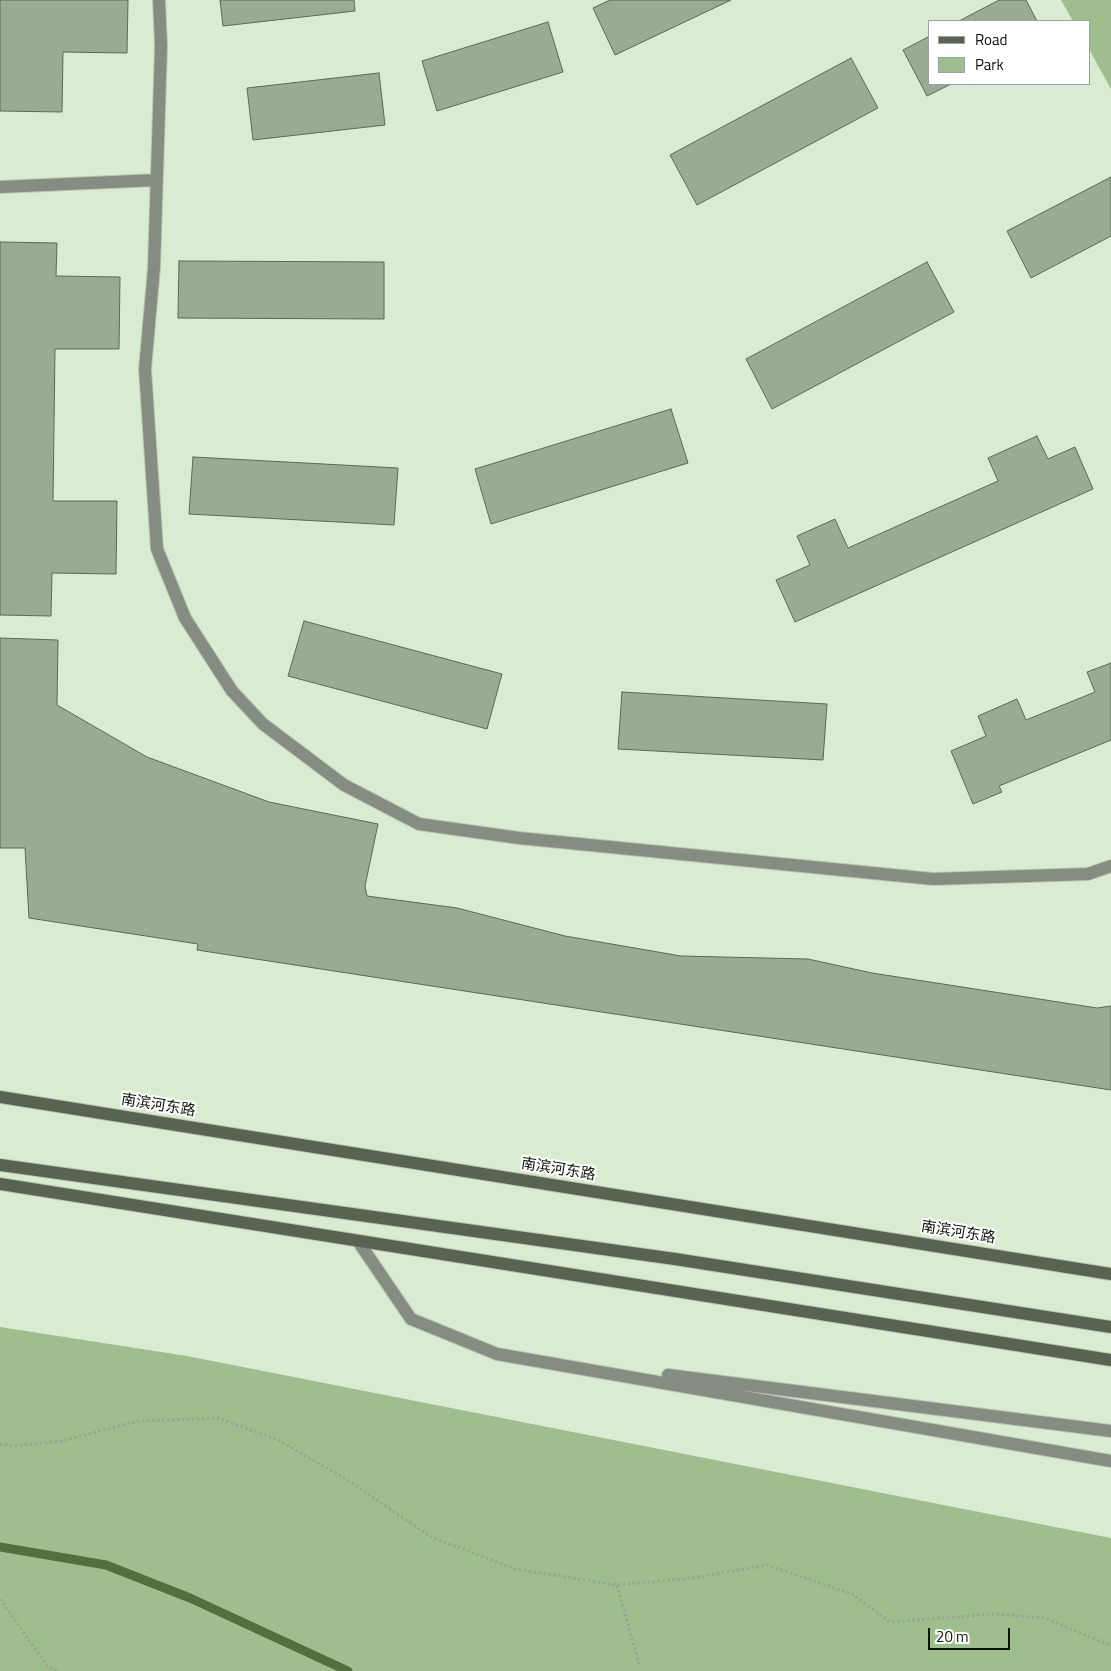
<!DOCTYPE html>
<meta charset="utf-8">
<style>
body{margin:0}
#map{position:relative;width:1111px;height:1671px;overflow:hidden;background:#d9ebd0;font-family:"Titillium Web",sans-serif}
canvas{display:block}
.legend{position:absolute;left:928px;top:20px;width:162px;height:65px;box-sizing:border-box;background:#fff;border:1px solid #9ea09d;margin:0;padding:6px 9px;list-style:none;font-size:15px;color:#0c1209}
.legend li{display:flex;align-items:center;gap:10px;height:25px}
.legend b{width:25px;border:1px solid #9ea09d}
.scale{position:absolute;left:928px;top:1628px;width:82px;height:22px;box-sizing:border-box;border:2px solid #0c1209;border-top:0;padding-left:6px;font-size:15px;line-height:18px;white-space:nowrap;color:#0c1209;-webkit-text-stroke:4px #fff;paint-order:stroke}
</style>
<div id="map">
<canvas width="1111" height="1671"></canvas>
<ul class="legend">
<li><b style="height:6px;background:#596353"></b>Road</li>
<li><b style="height:14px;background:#9ebf8d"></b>Park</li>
</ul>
<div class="scale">20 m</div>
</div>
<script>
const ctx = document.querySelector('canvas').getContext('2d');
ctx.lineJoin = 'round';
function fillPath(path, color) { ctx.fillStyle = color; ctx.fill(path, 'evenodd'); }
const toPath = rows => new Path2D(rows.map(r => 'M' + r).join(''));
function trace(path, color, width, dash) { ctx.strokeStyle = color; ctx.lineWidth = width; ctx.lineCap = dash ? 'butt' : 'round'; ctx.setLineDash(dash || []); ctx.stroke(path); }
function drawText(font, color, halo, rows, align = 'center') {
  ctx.font = font + ' "Titillium Web","Noto Sans SC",sans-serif'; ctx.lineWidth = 4; ctx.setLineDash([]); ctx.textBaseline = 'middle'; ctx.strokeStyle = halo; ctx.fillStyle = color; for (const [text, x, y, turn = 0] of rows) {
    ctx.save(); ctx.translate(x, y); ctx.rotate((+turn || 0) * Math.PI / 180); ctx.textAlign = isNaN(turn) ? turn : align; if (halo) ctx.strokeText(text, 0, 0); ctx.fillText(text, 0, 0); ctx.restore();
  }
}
fillPath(toPath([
 [1061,0,1111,0,1111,89,1090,51,1090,21,1073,21],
 [0,1327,187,1356,1111,1538,1111,1671,0,1671]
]), '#9ebf8d');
trace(toPath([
 [0,1547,106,1565,190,1598,348,1671]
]), '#50703e', 9);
const building = toPath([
 [0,0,128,0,127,53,63,52,62,112,0,111,0,0],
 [220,0,354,0,355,11,223,26,220,0],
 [610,0,731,0,615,55,593,8,610,0],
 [999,0,1026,0,1037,21,959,21,999,0],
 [548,22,563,72,437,111,422,61,548,22],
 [930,36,930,84,951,84,927,96,903,50,930,36],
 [851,58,878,108,697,205,670,155,851,58],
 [379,73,385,125,253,140,247,88,379,73],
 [1111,177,1111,236,1031,278,1007,231,1111,177],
 [0,242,57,243,56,276,120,277,119,349,55,349,53,501,117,501,116,574,52,573,51,616,0,615,0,242],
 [179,261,384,262,384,319,178,318,179,261],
 [927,262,954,312,772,409,746,359,927,262],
 [671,409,688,463,491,524,475,469,671,409],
 [1037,436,1048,459,1075,447,1093,489,795,622,776,580,810,565,797,536,835,519,848,548,998,481,988,458,1037,436],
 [193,457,398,468,394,525,189,514,193,457],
 [304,621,502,674,487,729,288,676,304,621],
 [0,638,58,640,57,705,147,757,269,802,378,824,365,886,367,896,457,908,565,936,681,956,808,959,872,973,1097,1008,1111,1006,1111,1090,197,950,198,944,29,918,25,848,0,848,0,638],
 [1111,663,1111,740,999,786,1002,792,973,804,951,751,986,736,978,716,1017,699,1026,720,1095,692,1087,672,1111,663],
 [622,692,827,704,823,760,618,749,622,692]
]);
fillPath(building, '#9bab93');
trace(building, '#5b6a53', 1);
const lane = toPath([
 [358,1241,411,1319,497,1354,1111,1461],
 [668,1375,1111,1431]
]);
const street = toPath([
 [159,0,161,46,154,268,145,369,157,549,185,618,232,691,263,724,344,785,419,824,519,838,933,879,1088,874,1111,866],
 [0,187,157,180]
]);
const secondary = toPath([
 [0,1097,1111,1274],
 [0,1165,675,1259,1111,1327],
 [0,1184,1111,1360]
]);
trace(lane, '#b8c8b0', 14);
trace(street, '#b8c8b0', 14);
trace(secondary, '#b8c8b0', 14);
trace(toPath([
 [0,1444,13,1446,62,1441,138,1421,218,1418,278,1440,349,1481,431,1537,515,1569,617,1585,692,1578,767,1565,852,1594,890,1622,995,1614,1045,1618,1111,1646],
 [617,1585,639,1664],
 [0,1599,47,1666,58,1671]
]), '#99a792', 3, [2.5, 2.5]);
trace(lane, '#858c82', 12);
trace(street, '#858c82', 12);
trace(secondary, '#596353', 12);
drawText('15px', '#0c1209', '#fff', [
 ["南滨河东路",158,1106,9],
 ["南滨河东路",558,1170,9],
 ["南滨河东路",958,1233,9]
]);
</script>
